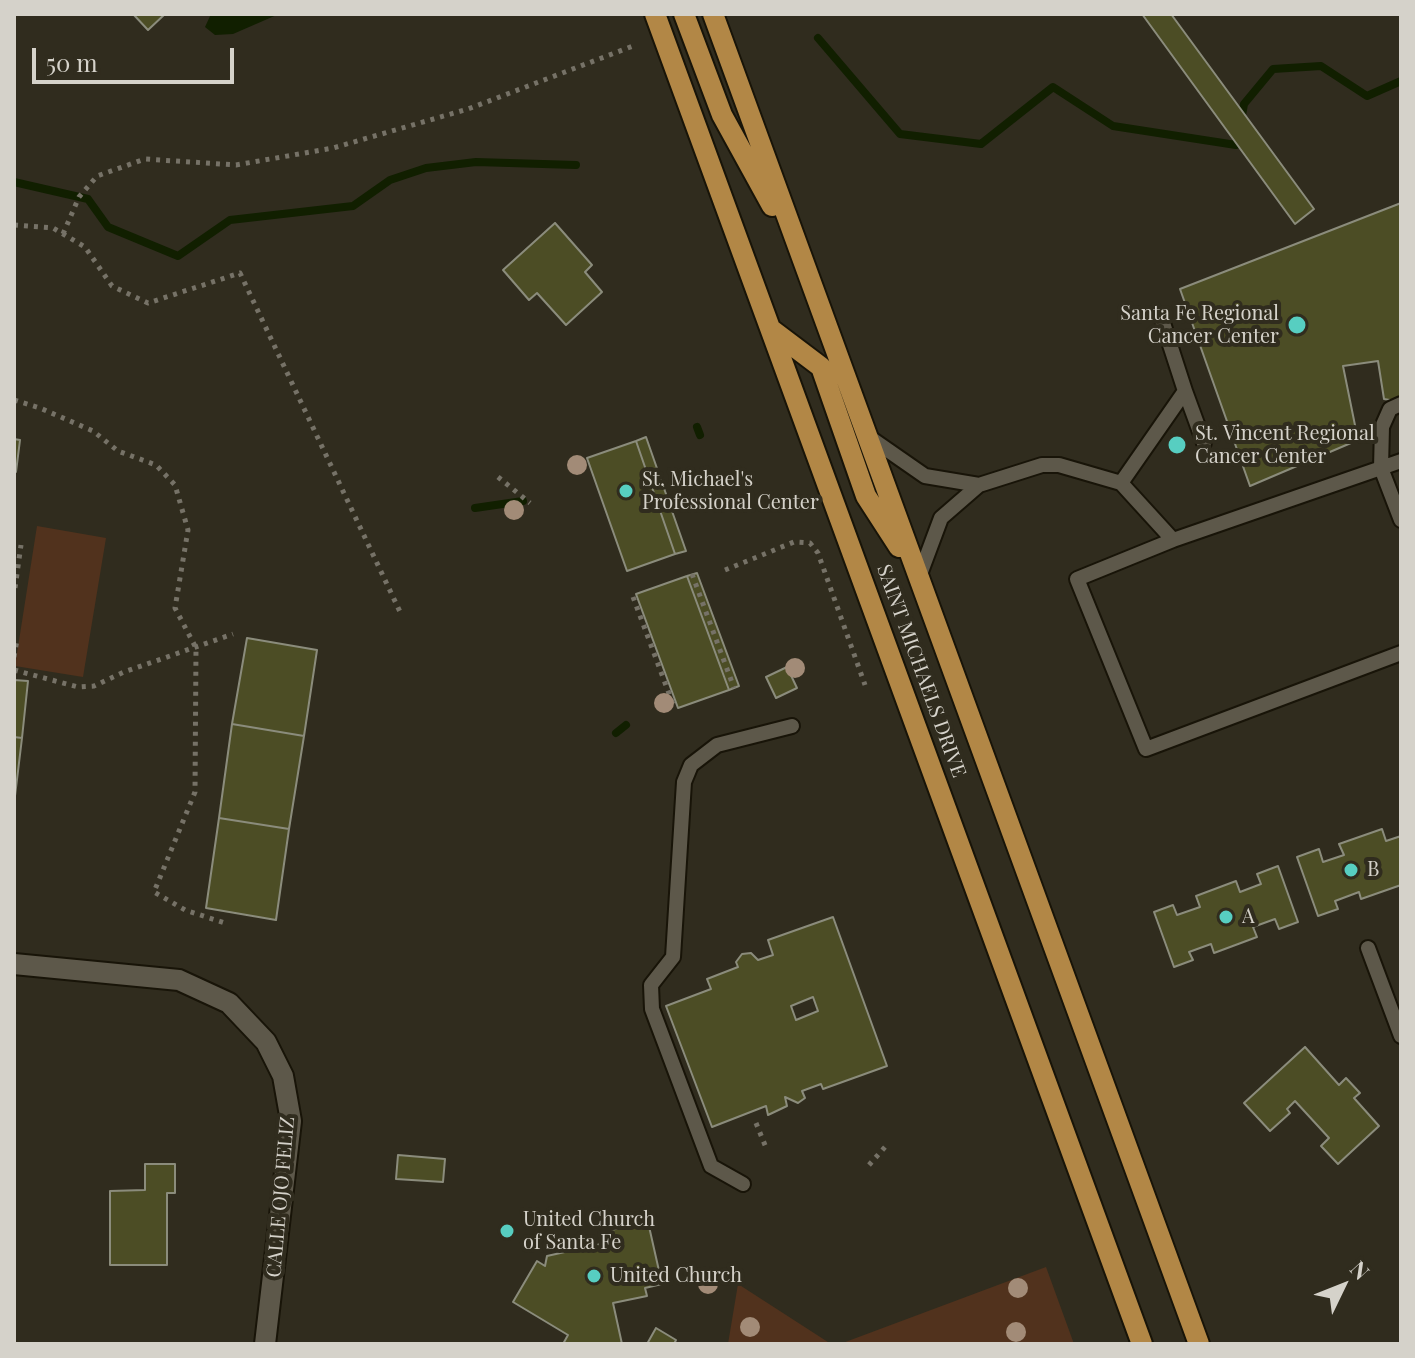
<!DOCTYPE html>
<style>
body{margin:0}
#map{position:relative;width:1415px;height:1358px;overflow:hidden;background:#302c1e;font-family:"Playfair Display",serif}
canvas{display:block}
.frame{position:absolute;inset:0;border:16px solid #d5d2ca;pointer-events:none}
.north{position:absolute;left:1303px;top:1246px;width:80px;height:80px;-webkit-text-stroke:6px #302c1e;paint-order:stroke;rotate:47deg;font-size:22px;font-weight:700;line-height:32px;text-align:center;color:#d5d2ca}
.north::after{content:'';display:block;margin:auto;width:28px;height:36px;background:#d5d2ca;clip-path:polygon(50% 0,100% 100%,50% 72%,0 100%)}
.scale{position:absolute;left:32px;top:48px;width:202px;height:36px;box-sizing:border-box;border:4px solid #d5d2ca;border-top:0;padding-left:10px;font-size:24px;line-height:28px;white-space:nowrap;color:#d5d2ca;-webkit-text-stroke:6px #302c1e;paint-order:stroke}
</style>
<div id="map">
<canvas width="1415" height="1358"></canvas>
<div class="frame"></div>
<div class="north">N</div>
<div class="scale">50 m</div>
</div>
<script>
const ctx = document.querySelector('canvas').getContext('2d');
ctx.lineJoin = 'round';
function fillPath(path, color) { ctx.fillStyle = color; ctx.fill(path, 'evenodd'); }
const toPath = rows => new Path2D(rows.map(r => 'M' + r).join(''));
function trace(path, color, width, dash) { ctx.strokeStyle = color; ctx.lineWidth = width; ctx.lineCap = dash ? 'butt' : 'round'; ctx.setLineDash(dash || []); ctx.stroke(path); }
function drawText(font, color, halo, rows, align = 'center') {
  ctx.font = font + ' "Playfair Display",serif'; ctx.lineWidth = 8; ctx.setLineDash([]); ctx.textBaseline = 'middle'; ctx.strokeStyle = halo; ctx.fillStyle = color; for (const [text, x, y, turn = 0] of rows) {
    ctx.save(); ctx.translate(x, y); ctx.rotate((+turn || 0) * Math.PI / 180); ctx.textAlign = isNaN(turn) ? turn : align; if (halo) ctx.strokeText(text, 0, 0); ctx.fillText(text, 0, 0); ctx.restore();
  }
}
fillPath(toPath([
 [37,526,106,538,83,677,15,666],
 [1046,1267,1074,1344,840,1344],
 [738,1284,831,1344,728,1344]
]), '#51321d');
fillPath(toPath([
 [211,14,279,14,233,34,215,35,205,27]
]), '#111f00');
trace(toPath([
 [818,38,900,134,981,144,1053,87,1113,126,1236,145,1238,135],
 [1241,121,1244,104,1273,69,1321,66,1367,96,1401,81],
 [14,182,88,199,108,227,178,256,230,220,353,206,390,180,426,168,476,162,576,165],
 [697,427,700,435],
 [475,508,523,501],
 [616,733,626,725]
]), '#111f00', 8);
const building = toPath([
 [133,14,165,14,148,30,133,14],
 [1142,14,1171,14,1314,209,1295,224,1142,14],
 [1401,203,1401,402,1384,399,1378,361,1343,366,1358,440,1250,486,1180,289,1401,203],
 [555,223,592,265,585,272,602,292,566,325,537,293,529,300,503,270,555,223],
 [646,437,686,551,675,554,636,441,646,437],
 [14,439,20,440,16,472,14,472,14,439],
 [636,441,675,554,627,571,587,458,636,441],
 [697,573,739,686,729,690,687,576,697,573],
 [687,576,729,690,678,708,636,594,687,576],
 [247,638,317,650,304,736,232,724,247,638],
 [787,667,797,688,776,698,766,677,787,667],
 [14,680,28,681,22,738,14,737,14,680],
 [232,724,304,736,289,829,219,818,232,724],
 [14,737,22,738,15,796,14,796,14,737],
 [219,818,289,829,276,920,206,908,219,818],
 [1382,829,1386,841,1401,836,1401,885,1361,899,1359,892,1335,901,1338,909,1318,916,1297,857,1319,849,1323,862,1344,855,1339,844,1382,829],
 [1278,866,1298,922,1279,929,1275,919,1253,927,1257,937,1214,953,1211,944,1189,952,1193,960,1174,967,1154,912,1173,905,1177,915,1200,907,1196,896,1236,881,1240,892,1261,884,1257,874,1278,866],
 [833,917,887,1066,823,1089,821,1084,802,1091,805,1098,798,1103,785,1097,787,1106,768,1115,766,1106,712,1127,666,1006,711,989,707,979,738,967,736,962,742,954,751,953,758,960,773,955,768,940,833,917],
 [813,997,818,1011,796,1020,791,1006,813,997],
 [1305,1047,1339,1085,1346,1078,1360,1093,1354,1098,1379,1126,1338,1164,1321,1146,1329,1138,1295,1101,1287,1109,1290,1113,1270,1131,1244,1103,1305,1047],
 [398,1155,445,1159,443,1182,396,1179,398,1155],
 [145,1164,175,1164,175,1193,167,1193,167,1265,110,1265,110,1191,145,1190,145,1164],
 [648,1222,662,1284,645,1288,647,1296,613,1303,622,1344,563,1344,568,1335,513,1302,537,1261,545,1266,547,1256,614,1241,611,1230,648,1222],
 [656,1328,676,1340,674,1344,647,1344,656,1328]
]);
fillPath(building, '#4c4d25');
trace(building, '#8b8c7c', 2);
const lane = toPath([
 [1185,391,1204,443],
 [1401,404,1390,409,1382,427,1381,468,1401,461],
 [866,435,925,476,979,485],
 [1121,483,1173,540],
 [1401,520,1381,468,1173,540,1077,579,1146,749,1401,653],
 [919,577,941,518,979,485,1042,465,1059,465,1121,483,1185,391,1162,320],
 [1368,948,1401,1036],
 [743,1184,711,1166,652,1009,651,985,673,957,684,782,691,765,717,745,792,726]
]);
const street = toPath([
 [14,964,179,980,229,1003,266,1042,283,1076,291,1121,265,1344]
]);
const primary = toPath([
 [655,14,1142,1344],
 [684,14,722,115,772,206],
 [713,14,1199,1344],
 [772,330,821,367,866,496,899,547]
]);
trace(lane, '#181408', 18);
trace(street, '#181408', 24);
trace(primary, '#181408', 24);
trace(toPath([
 [14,225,53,228,85,247,112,286,148,303,240,273,402,616],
 [63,234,79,197,97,176,145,159,236,165,333,148,468,109,633,46],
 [14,400,40,408,93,431,118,451,156,465,175,485,188,530,175,608,196,648,195,792,154,892,185,910,228,924],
 [498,477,530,503],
 [725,570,794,542,810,543,818,553,865,685],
 [692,574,734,688],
 [15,588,21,545],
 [633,597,674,707],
 [14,657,17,640],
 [14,670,78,687,94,686,124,672,233,634],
 [756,1123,767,1150],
 [869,1165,885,1147]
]), '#767267', 5, [4, 6]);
trace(lane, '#5d584a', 14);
trace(street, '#5d584a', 20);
trace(primary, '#b28746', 20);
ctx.fillStyle = '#a28b77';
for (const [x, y] of [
 [577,465],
 [514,510],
 [795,668],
 [664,703],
 [708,1284],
 [1018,1288],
 [750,1327],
 [1016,1332]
]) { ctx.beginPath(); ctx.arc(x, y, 10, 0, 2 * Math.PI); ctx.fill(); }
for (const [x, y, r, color] of [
 [1297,325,10,"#57cec1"],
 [1177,445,10,"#57cec1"],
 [626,491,8,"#57cec1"],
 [1351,870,8,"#57cec1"],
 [1226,917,8,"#57cec1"],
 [507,1231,8,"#57cec1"],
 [594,1276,8,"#57cec1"]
]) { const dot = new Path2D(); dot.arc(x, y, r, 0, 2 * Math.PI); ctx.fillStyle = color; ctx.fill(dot); trace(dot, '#302c1e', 3); }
drawText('20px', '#d5d2ca', '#302c1e', [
 ["Santa Fe Regional",1279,314,"right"],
 ["Cancer Center",1279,337,"right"],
 ["St. Vincent Regional",1195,434],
 ["Cancer Center",1195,457],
 ["St. Michael's",642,480],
 ["Professional Center",642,503],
 ["B",1367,870],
 ["A",1242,917],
 ["United Church",523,1220],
 ["of Santa Fe",523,1243],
 ["United Church",610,1276]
], 'left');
drawText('20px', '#d5d2ca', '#302c1e', [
 ["SAINT MICHAELS DRIVE",921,671,70],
 ["CALLE OJO FELIZ",281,1197,-85]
]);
</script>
